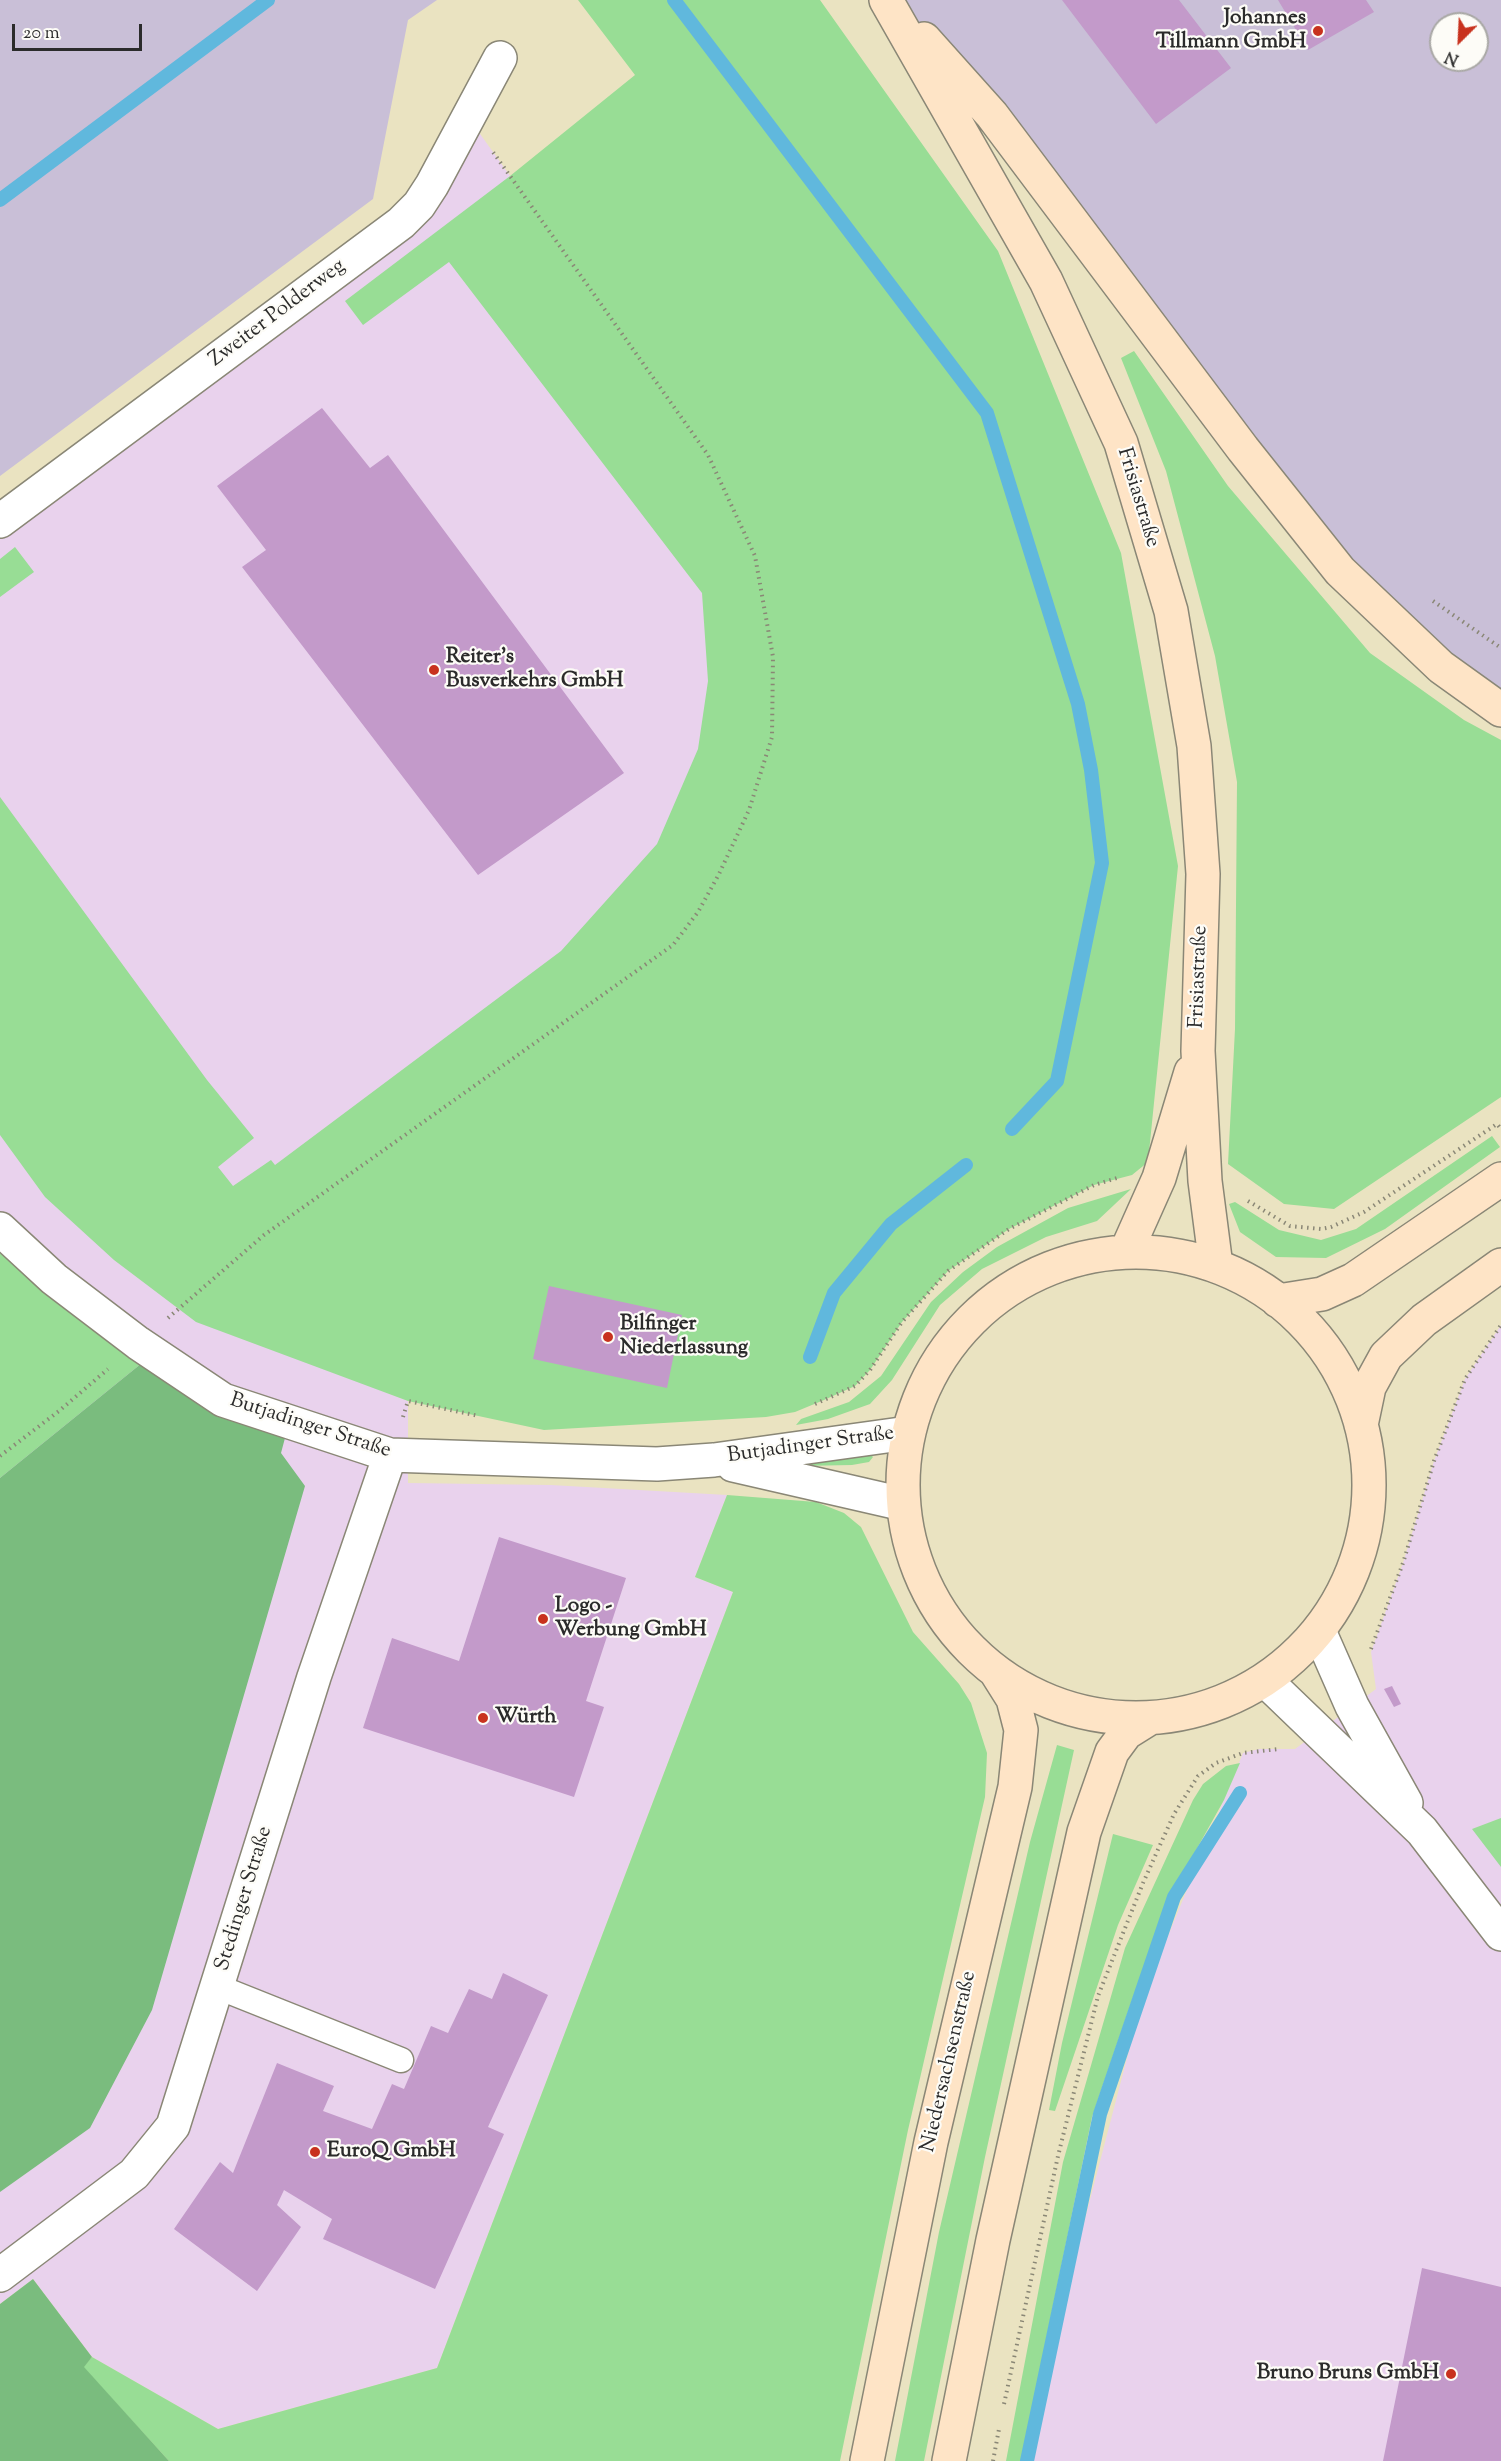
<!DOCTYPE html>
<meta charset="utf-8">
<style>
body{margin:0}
#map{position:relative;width:1501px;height:2461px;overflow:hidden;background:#eae3c1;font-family:"Sorts Mill Goudy",serif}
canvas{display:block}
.north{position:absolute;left:1429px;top:12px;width:60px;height:60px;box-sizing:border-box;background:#fdfcf7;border:2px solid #a9a8a5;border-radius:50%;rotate:204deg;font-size:16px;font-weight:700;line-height:24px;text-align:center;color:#2b2b2b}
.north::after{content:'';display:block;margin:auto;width:21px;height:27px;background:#c8321e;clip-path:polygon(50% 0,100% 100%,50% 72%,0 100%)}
.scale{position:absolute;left:12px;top:24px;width:130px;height:27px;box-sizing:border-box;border:3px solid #2b2b2b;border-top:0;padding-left:8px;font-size:18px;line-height:21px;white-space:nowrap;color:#2b2b2b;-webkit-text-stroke:4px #fdfcf7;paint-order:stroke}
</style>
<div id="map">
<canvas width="1501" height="2461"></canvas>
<div class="north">N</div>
<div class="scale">20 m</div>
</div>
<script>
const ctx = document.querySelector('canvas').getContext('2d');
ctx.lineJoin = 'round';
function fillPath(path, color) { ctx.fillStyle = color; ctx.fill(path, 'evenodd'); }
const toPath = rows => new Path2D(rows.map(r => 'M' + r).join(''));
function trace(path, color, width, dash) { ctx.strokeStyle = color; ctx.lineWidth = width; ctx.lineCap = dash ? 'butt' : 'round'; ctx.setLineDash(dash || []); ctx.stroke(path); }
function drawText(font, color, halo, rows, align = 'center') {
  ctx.font = font + ' "Sorts Mill Goudy",serif'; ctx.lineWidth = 4.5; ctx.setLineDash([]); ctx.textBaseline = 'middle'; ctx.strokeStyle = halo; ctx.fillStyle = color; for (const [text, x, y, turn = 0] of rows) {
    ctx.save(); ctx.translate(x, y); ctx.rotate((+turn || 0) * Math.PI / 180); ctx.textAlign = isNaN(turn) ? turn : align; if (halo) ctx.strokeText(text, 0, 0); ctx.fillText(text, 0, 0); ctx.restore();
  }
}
fillPath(toPath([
 [468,117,645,365,773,657,363,1383,408,1401,408,1483,551,1485,727,1495,695,1577,733,1592,437,2368,218,2429,92,2357,33,2279,0,2304,0,521,401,223],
 [1501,1325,1501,2461,1031,2461,1057,2326,1143,1997,1243,1753,1259,1749,1295,1749,1376,1689,1371,1652,1403,1563,1434,1461,1465,1379]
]), '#e9d2ed');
fillPath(toPath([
 [0,0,437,0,408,20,373,199,0,476],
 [889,0,1501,0,1501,710,1409,639],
 [1441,24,1477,24,1477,60,1441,60]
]), '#c9bfd7');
fillPath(toPath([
 [578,0,820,0,998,251,1121,553,1178,866,1148,1162,1132,1175,1094,1185,1009,1229,948,1271,902,1322,870,1370,855,1386,824,1400,795,1412,766,1417,544,1430,408,1401,196,1322,114,1260,45,1197,0,1135,0,797,207,1080,254,1138,218,1167,233,1186,271,1160,275,1165,561,951,657,844,698,749,708,681,702,593,449,262,363,325,345,301,510,176,635,75],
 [1134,351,1228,486,1370,653,1464,720,1501,740,1501,1097,1334,1209,1284,1204,1228,1164,1235,1029,1237,782,1215,656,1166,471,1121,358],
 [15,547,34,572,0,597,0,559],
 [1492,1136,1500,1147,1385,1229,1326,1258,1276,1257,1240,1232,1229,1204,1235,1202,1279,1230,1321,1240,1356,1229],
 [1131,1189,1097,1221,1046,1237,982,1269,940,1305,892,1380,870,1404,828,1419,796,1425,801,1419,849,1402,881,1376,931,1302,963,1272,997,1247,1068,1208],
 [0,1253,77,1317,142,1363,0,1478],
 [869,1453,873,1457,869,1462,852,1465,800,1466,799,1458],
 [727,1495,816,1502,844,1513,861,1527,913,1632,959,1684,971,1703,987,1753,985,1797,908,2130,840,2461,169,2461,83,2367,92,2357,218,2429,437,2368,733,1592,695,1577],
 [1057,1745,1074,1750,985,2157,924,2461,895,2461,939,2232,1030,1842],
 [1240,1763,1224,1800,1176,1886,1133,1997,1092,2117,1021,2461,1006,2461,1063,2162,1125,1948,1193,1800,1203,1784,1226,1766],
 [1501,1818,1501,1867,1472,1829],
 [1113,1834,1153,1845,1118,1925,1055,2111,1049,2110,1062,2043]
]), '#98dd95');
fillPath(toPath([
 [142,1363,285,1438,281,1453,305,1486,152,2010,90,2128,0,2192,0,1478],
 [33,2279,92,2357,84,2367,169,2461,0,2461,0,2304]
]), '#7abc7e');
trace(toPath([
 [674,0,987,413,1078,704,1091,770,1102,863,1057,1081,1012,1129],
 [0,200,268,0],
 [810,1357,834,1293,891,1224,966,1165],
 [1027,2461,1100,2114,1174,1897,1240,1793]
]), '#60b8dd', 14);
fillPath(toPath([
 [1062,0,1179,0,1231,68,1156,124],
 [1278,0,1366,0,1374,12,1308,50],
 [322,408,370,468,388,455,624,773,478,875,242,567,266,550,217,486],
 [549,1286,682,1315,667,1388,533,1359],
 [499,1537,626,1578,586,1701,604,1707,574,1797,363,1728,392,1638,459,1661],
 [1392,1686,1401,1704,1394,1707,1384,1689],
 [503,1973,548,1995,488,2127,504,2134,435,2289,323,2239,332,2219,284,2190,277,2205,301,2227,257,2291,174,2229,220,2162,233,2173,277,2063,334,2086,323,2111,372,2129,392,2084,404,2089,431,2026,448,2033,469,1989,492,1999],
 [1422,2268,1501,2287,1501,2461,1383,2461]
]), '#c39aca');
const service = toPath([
 [218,1987,401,2060]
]);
const minor = toPath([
 [0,521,401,223,419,205,432,185,500,58],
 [0,1229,54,1279,138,1343,223,1400,390,1455,657,1464,714,1460,908,1433],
 [733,1465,903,1504],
 [1319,1631,1352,1706,1406,1803],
 [1265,1680,1422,1831,1501,1934],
 [0,2275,134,2174,173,2126,314,1677,390,1455]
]);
const secondary = toPath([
 [886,0,1046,281,1121,443,1171,611,1194,746,1203,874,1198,1051,1205,1181,1216,1266],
 [924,39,992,115,1243,449,1340,571,1441,667,1501,710],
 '903 1485a233 233 0 1 1 466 0a233 233 0 1 1-466 0Z',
 [1126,1252,1159,1178,1191,1072],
 [1278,1301,1322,1294,1353,1280,1501,1179],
 [1361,1425,1369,1387,1386,1356,1424,1320,1501,1265],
 [867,2461,931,2142,1015,1787,1021,1730,1013,1699,996,1672],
 [949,2461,993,2240,1084,1832,1112,1752,1126,1733,1150,1718]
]);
trace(service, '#8a8776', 27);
trace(minor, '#8a8776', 36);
trace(secondary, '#8a8776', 36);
trace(toPath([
 [1433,601,1501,648],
 [1248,1201,1290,1226,1321,1229,1331,1227,1364,1212,1497,1124,1501,1129],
 [168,1318,264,1235,673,945,698,912,719,874,749,810,772,737,773,657,755,556,708,455,493,152],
 [815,1404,855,1386,870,1370,902,1322,948,1271,1009,1229,1094,1185,1117,1178],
 [403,1417,408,1401,479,1416],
 [0,1456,59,1411,108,1369],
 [1371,1649,1403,1563,1434,1461,1465,1379,1501,1325],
 [1004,2404,1058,2156,1098,1996,1143,1883,1174,1814,1198,1776,1216,1763,1243,1753,1279,1749],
 [993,2461,999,2429]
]), '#8a8776', 4, [1.5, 4.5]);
trace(service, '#fff', 24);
trace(minor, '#fff', 33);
trace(secondary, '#fee4c6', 33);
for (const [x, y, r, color] of [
 [1318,31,6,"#c8321e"],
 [434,670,6,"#c8321e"],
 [608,1337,6,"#c8321e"],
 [543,1619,6,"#c8321e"],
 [483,1718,6,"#c8321e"],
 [315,2152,6,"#c8321e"],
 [1451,2374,6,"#c8321e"]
]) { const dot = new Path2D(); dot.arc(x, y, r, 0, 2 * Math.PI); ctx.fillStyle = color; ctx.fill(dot); trace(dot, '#fdfcf7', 2); }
drawText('bold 21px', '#2b2b2b', '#fdfcf7', [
 ["Johannes",1306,19,"right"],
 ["Tillmann GmbH",1306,43,"right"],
 ["Reiter's",446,658],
 ["Busverkehrs GmbH",446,682],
 ["Bilfinger",620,1325],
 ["Niederlassung",620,1349],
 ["Logo -",555,1607],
 ["Werbung GmbH",555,1631],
 ["Würth",495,1718],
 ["EuroQ GmbH",327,2152],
 ["Bruno Bruns GmbH",1439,2374,"right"]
], 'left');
drawText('21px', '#2b2b2b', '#fdfcf7', [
 ["Zweiter Polderweg",278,314,-37],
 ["Frisiastraße",1137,498,73],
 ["Frisiastraße",1200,977,-88],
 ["Butjadinger Straße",310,1427,18],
 ["Butjadinger Straße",811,1446,-8],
 ["Stedinger Straße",245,1899,-73],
 ["Niedersachsenstraße",950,2062,-77]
]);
</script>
